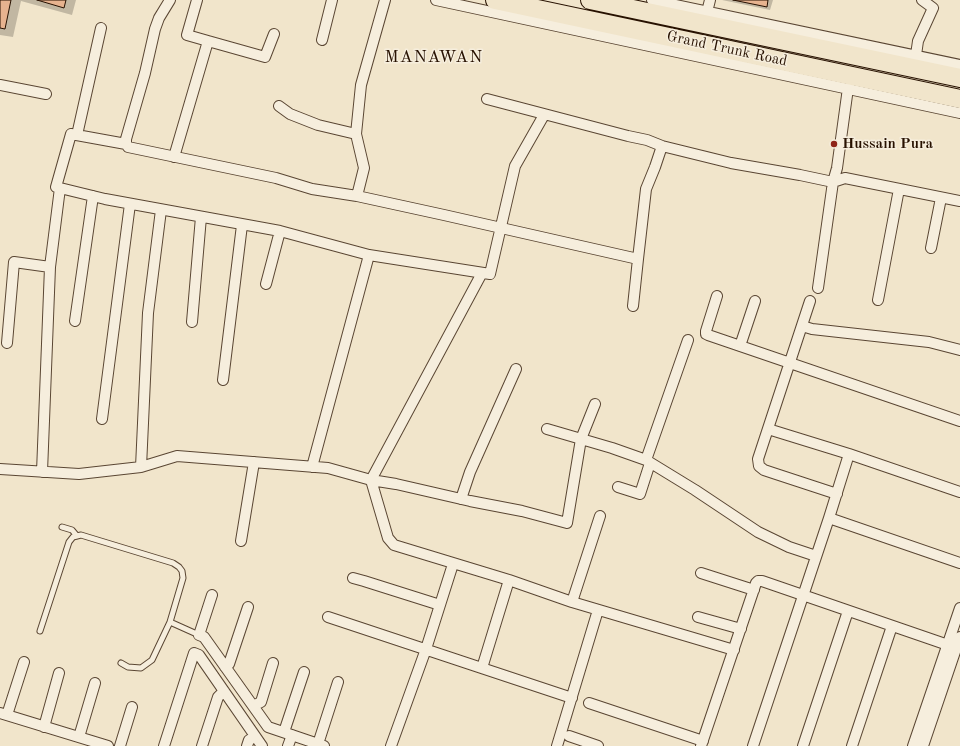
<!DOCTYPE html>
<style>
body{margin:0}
canvas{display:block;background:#f1e5cb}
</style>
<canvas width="960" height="746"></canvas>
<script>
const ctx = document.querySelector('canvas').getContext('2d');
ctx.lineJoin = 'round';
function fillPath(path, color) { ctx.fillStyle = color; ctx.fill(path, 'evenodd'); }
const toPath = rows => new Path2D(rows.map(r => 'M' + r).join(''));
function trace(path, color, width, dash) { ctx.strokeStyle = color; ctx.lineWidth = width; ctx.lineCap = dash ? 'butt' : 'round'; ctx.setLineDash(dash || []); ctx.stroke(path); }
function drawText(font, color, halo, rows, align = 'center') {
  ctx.font = font + ' "Old Standard TT",serif'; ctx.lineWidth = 3; ctx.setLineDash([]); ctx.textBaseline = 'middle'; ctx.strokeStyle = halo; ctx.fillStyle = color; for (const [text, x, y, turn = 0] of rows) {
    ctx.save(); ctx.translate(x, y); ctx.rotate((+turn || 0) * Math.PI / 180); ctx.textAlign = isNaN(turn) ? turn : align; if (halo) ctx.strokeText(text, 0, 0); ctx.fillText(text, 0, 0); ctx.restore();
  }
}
fillPath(toPath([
 [0,0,76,0,72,15,21,1,13,37,0,35],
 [722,0,773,0,770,10]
]), '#0003');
const building = toPath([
 [0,0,11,0,5,29,0,28,0,0],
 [37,0,66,0,64,8,37,0],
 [733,0,768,0,767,7,733,0]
]);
fillPath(building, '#e7b38f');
trace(building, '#271100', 1);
const lane = toPath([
 [62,527,72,530,77,536],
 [40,631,69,542,73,537,81,535,173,563,179,567,182,571,183,578,170,622],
 [121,663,128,667,141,668,152,660,170,622,199,635]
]);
const street = toPath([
 [170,0,159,18,155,29,145,73,126,139,126,144,128,147,276,178,312,189,357,196,444,215,638,259,646,189,655,167,662,146,647,140,628,136,487,99],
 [436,0,960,113],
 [652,0,960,65],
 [707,12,710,0],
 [322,40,332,0],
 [208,41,265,57,274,34],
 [916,55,918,41,933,8,922,0],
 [0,85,46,94],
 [279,106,290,114,318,125,356,134],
 [77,135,101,28],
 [126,144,71,134,56,187,105,199,280,231,369,255,490,274,515,166,544,115],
 [662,146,731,163,800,175,833,182,845,178,960,201],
 [174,157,208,41,187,35,197,0],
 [357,196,364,168,356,134,361,85,385,0],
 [931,248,941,198],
 [482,273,371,480,388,538,394,545,509,580,572,602,734,650],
 [266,284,280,231],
 [818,288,833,182,837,168,848,88],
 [717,296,706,331,706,334,708,335,960,421],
 [878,300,899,189],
 [810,301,758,459,759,466,764,470,773,473,837,494],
 [633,306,638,259],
 [75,321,93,196],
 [192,322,201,217],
 [802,326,812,329,929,342,960,350],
 [7,343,14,262,50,267],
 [740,346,755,301],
 [223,380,242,225],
 [102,419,130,204],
 [547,429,612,448,646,460,695,490,758,532,789,547,816,556],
 [768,429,849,454,960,492],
 [646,460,688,340],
 [141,467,148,313,161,210],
 [312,467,369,255],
 [0,469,79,474,141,467,177,456,328,468,371,480,396,484,470,501,522,511,567,523,581,439,595,404],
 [42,472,50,267,60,188],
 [618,487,640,494,650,463],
 [461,499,470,472,516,369],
 [829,518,960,563],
 [241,541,254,462],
 [701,573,754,590],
 [353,578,364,581,440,605],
 [212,595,199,635,204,637,268,727,324,746],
 [572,602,600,516],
 [328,617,572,698],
 [698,617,741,629],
 [225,667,229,664,248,607],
 [482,668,509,580],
 [589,703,703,741],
 [253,706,261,702,273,663],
 [0,713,108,746],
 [7,715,24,662],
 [44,727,59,673],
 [284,732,304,672],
 [569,736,598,746],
 [79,737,95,683],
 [318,744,338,682],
 [120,746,132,707],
 [164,746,194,653,199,655,262,746],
 [202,746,218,697,224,691],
 [247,746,249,740,255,737],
 [288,746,292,735],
 [391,746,426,649,453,564],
 [557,746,598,610],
 [701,746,756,583,758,581,762,581,948,645],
 [753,746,829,518,849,454],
 [803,746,848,611],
 [852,746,892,626],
 [913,746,960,608],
 [923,746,960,637]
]);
const highway = toPath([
 [495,0,960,99],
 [590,0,960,78]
]);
trace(lane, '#5a4633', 7);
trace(street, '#5a4633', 12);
trace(highway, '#271100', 20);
trace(lane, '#f6eedd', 5);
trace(street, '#f6eedd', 10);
trace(highway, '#f1e5cb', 18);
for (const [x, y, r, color] of [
 [834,144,4,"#8f2418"]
]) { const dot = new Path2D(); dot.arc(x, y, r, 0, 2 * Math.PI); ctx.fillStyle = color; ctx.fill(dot); trace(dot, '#f6eedd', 1.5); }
drawText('15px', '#271100', '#f6eedd', [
 ["Grand Trunk Road",727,49,12]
]);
drawText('bold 15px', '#271100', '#f6eedd', [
 ["Hussain Pura",842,144]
], 'left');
ctx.letterSpacing = '1px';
drawText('17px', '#271100', '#f6eedd', [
 ["MANAWAN",434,58]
]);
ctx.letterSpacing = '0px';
</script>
